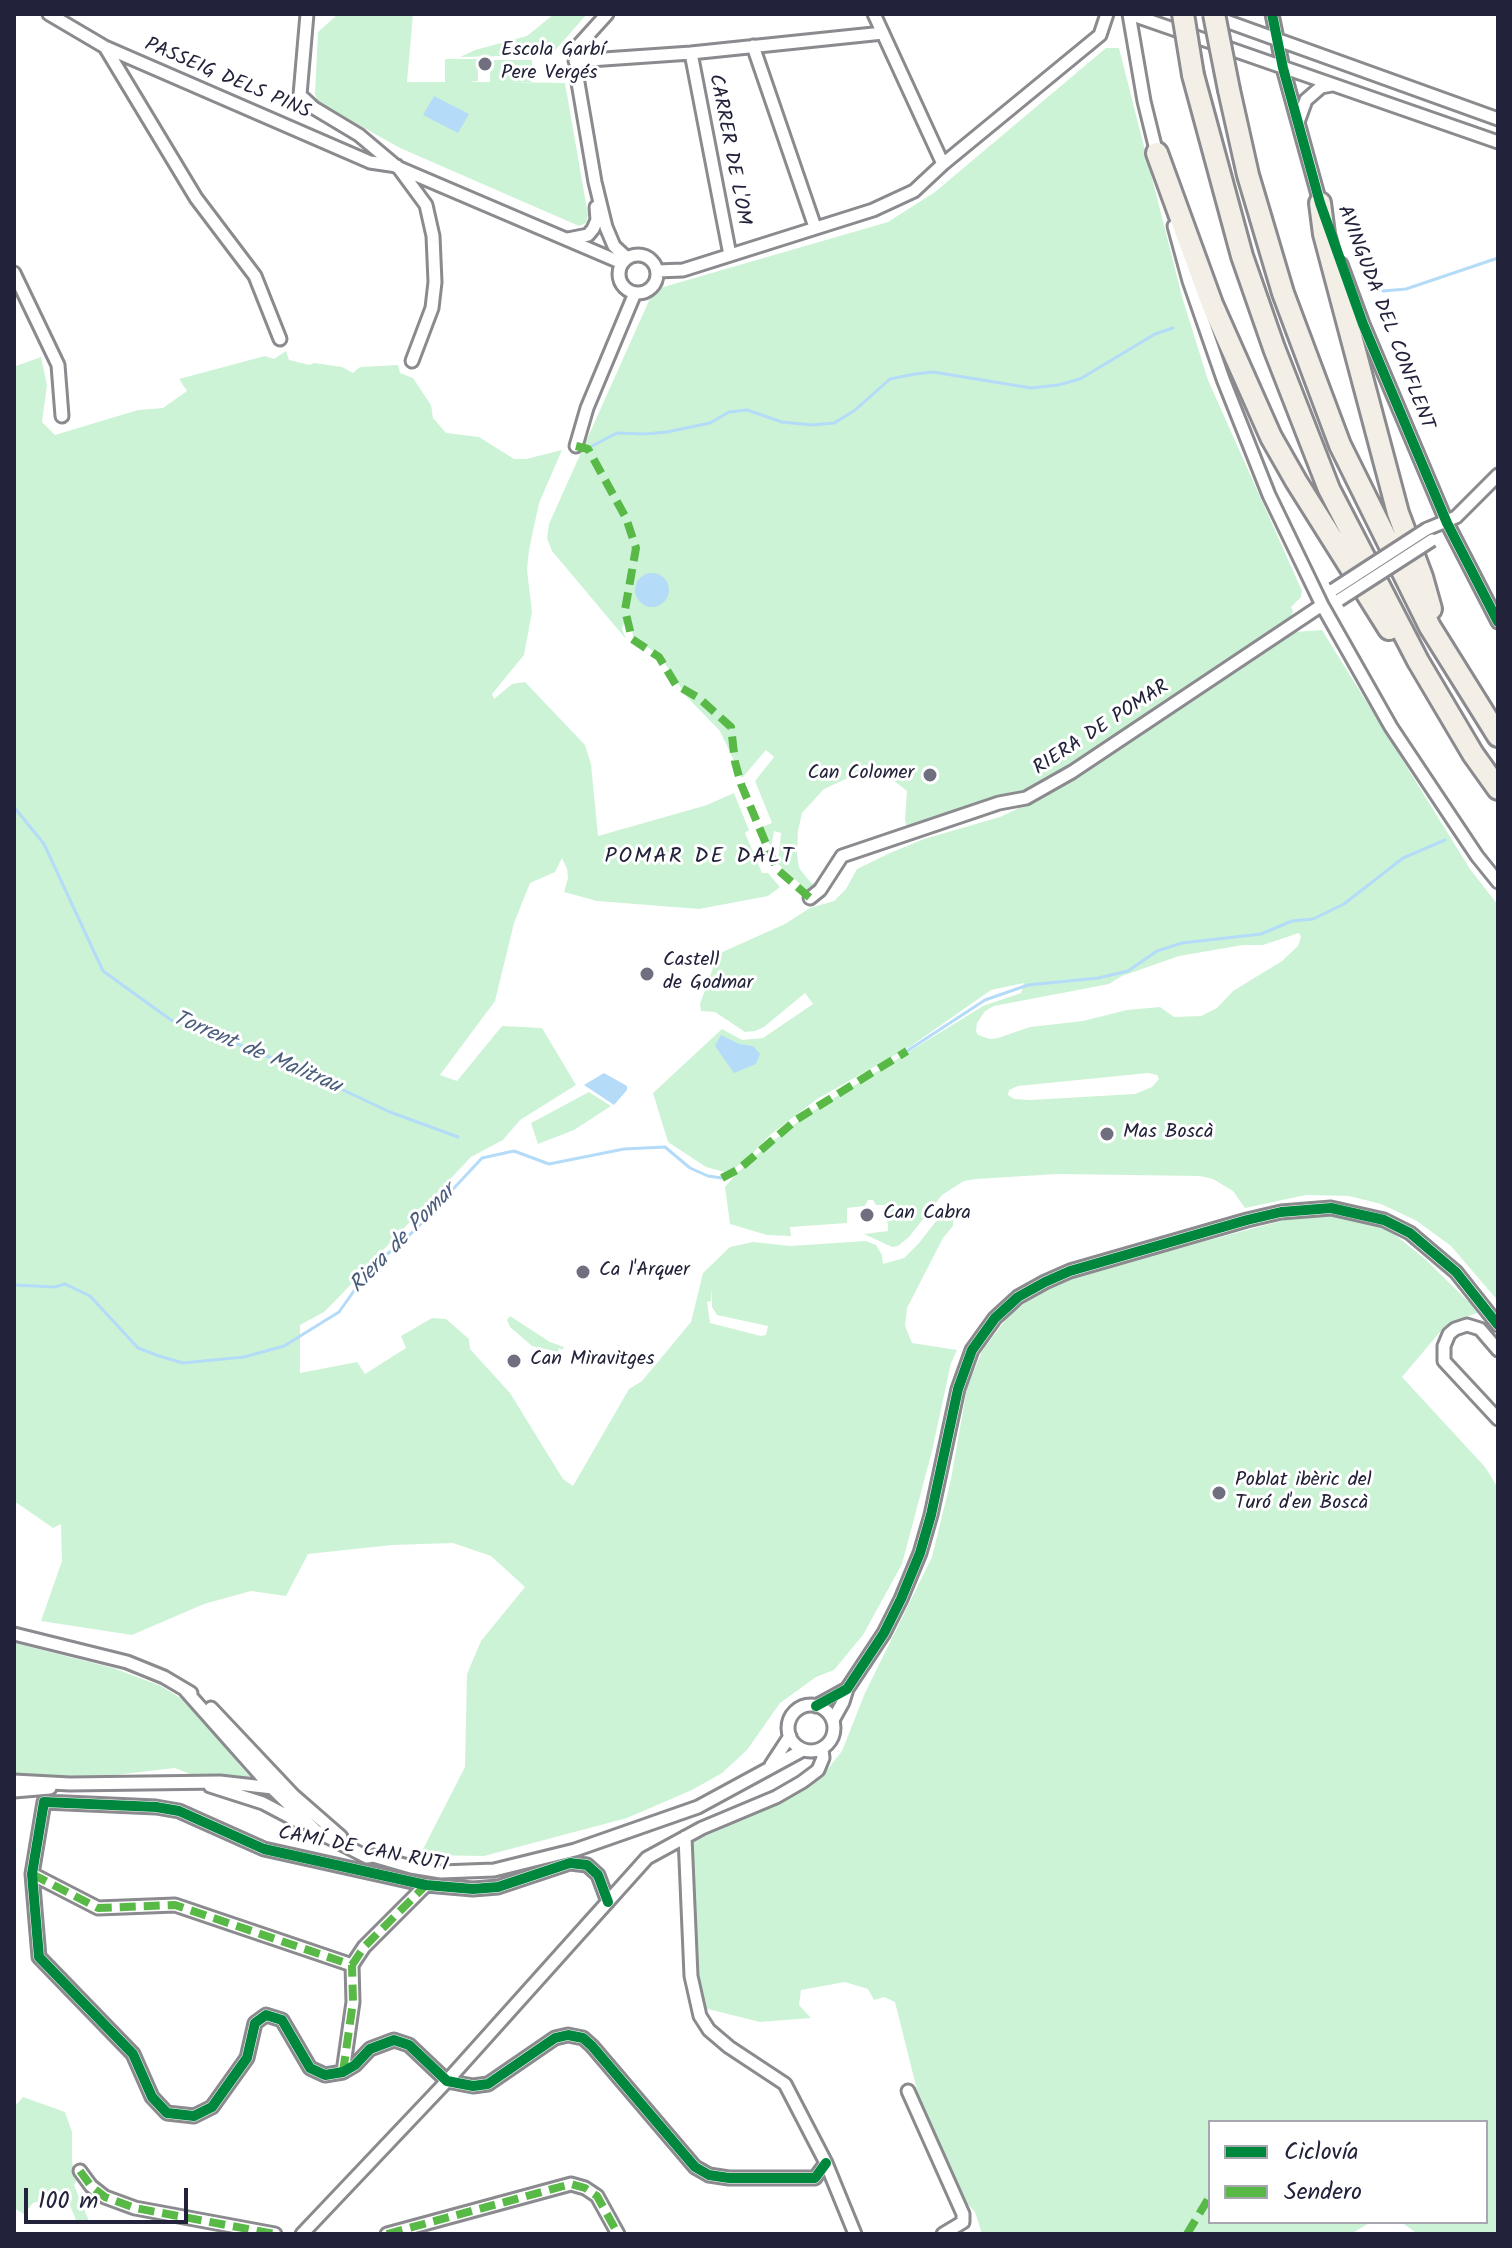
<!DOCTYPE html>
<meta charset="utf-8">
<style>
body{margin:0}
#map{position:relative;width:1512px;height:2248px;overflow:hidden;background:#fff;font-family:Kalam,sans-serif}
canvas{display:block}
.frame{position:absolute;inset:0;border:16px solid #22223b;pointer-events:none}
.legend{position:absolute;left:1208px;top:2120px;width:280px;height:104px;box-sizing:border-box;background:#fff;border:2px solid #a7a7b1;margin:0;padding:10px 14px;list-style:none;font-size:24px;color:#22223b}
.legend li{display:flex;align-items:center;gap:16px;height:40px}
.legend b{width:40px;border:2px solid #a7a7b1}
.scale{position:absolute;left:24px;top:2188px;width:164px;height:36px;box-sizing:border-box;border:4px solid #22223b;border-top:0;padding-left:10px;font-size:24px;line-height:28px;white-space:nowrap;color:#22223b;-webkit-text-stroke:6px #fff;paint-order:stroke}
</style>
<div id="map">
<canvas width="1512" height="2248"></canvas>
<div class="frame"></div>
<ul class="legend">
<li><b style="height:10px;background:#00873e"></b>Ciclovía</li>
<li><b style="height:10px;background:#58b947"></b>Sendero</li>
</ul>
<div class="scale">100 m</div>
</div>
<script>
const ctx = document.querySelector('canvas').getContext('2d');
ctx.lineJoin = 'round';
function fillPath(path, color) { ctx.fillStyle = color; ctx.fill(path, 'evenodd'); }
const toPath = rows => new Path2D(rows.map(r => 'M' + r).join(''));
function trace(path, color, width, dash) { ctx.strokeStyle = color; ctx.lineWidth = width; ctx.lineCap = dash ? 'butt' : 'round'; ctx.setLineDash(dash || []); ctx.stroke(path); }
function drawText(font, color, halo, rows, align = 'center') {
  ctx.font = font + ' Kalam,sans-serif'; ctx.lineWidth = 6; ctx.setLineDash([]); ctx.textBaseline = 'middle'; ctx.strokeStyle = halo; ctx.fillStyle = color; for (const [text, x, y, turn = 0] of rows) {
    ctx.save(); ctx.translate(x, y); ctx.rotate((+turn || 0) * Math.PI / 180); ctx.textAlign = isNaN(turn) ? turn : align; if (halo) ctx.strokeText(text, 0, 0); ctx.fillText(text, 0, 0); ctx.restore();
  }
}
fillPath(toPath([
 [338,14,413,14,407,82,445,82,445,59,478,59,478,81,469,82,490,82,490,60,532,60,532,82,504,82,565,83,588,215,586,223,579,226,400,148,318,102,315,94,318,32],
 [554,14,587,14,551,55,460,57,475,50,527,36],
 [1106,48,1119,48,1183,300,1208,380,1302,591,1301,597,1291,607,1293,611,1290,618,1137,724,1032,790,1015,793,1004,799,911,831,907,828,905,820,907,791,885,774,870,770,863,771,824,789,802,813,798,831,797,854,799,868,811,883,820,883,817,889,809,892,778,864,781,833,774,831,771,848,762,827,772,823,755,781,774,757,766,750,742,778,720,731,687,697,660,656,634,638,629,621,624,623,622,629,626,639,552,551,547,538,549,524,652,294,660,288,888,222,935,192],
 [286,351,289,360,310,365,314,363,342,367,353,373,360,367,398,365,400,373,413,378,431,405,433,418,446,433,479,437,514,459,526,459,562,450,539,503,529,550,527,570,532,612,524,655,492,694,494,699,512,684,525,682,585,745,591,764,598,836,707,805,734,793,749,830,745,833,762,873,768,873,780,887,768,896,699,909,597,901,564,892,568,878,567,869,562,858,555,872,530,883,514,923,495,1001,440,1075,457,1081,502,1026,542,1028,576,1085,520,1120,503,1140,471,1157,339,1297,324,1312,300,1325,300,1373,357,1362,365,1374,406,1348,401,1336,432,1318,446,1319,469,1339,470,1349,510,1393,563,1479,573,1486,629,1389,642,1381,691,1322,703,1273,730,1247,753,1242,790,1246,866,1241,876,1245,882,1255,883,1264,904,1258,919,1243,951,1202,954,1208,953,1226,943,1238,907,1308,905,1326,912,1343,957,1350,951,1363,932,1451,902,1564,863,1635,834,1670,816,1677,780,1703,747,1750,722,1773,692,1790,627,1818,484,1856,420,1855,465,1767,467,1674,481,1641,525,1587,491,1556,453,1543,392,1545,308,1554,286,1596,251,1591,204,1604,132,1635,41,1621,62,1561,61,1524,53,1528,14,1501,14,364,16,366,41,357,47,385,42,422,55,435,138,410,163,408,187,391,179,379,265,356,274,359],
 [712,1289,712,1307,717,1315,768,1326,766,1335,761,1336,710,1323,707,1302,711,1301],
 [1322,630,1470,869,1498,905,1498,1301,1451,1246,1417,1221,1381,1204,1349,1196,1306,1195,1245,1208,1233,1191,1213,1179,1200,1176,1057,1174,976,1179,964,1181,942,1195,909,1237,898,1246,892,1247,864,1234,888,1231,887,1205,876,1205,873,1200,868,1200,865,1206,847,1208,847,1223,790,1227,791,1236,767,1235,730,1224,725,1187,736,1174,769,1144,808,1114,983,1006,1021,993,1024,983,991,990,911,1046,817,1099,770,1135,747,1159,728,1173,706,1167,668,1142,653,1093,722,1029,742,1040,763,1038,813,1004,805,993,764,1027,755,1031,745,1032,715,1012,701,1011,700,1004,718,954,785,924,810,908,834,901,846,889,857,869,890,853,924,839,1000,817,1017,809,1139,735,1294,632],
 [1299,933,1301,937,1298,946,1282,961,1233,991,1217,1008,1201,1016,1174,1017,1160,1007,1127,1010,1083,1021,1030,1027,998,1038,990,1039,978,1035,976,1031,977,1023,985,1011,994,1006,1109,984,1122,976,1179,956,1243,945,1263,945],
 [1148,1073,1157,1075,1159,1079,1152,1087,1135,1094,1030,1100,1014,1099,1008,1095,1009,1090,1018,1086],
 [589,1092,611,1106,574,1130,538,1144,531,1123],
 [1345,1216,1389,1230,1425,1259,1479,1312,1445,1326,1402,1377,1485,1467,1498,1488,1498,2234,1418,2234,1401,2222,1486,2222,1486,2122,1210,2122,1210,2222,1371,2222,1351,2234,982,2234,975,2212,965,2201,919,2098,895,2002,884,1997,874,2000,868,1989,845,1982,801,1990,799,2005,811,2018,760,2022,704,2008,697,1971,692,1842,793,1796,827,1770,842,1751,865,1693,932,1557,951,1479,967,1388,982,1351,1011,1313,1039,1293,1074,1276,1296,1217],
 [510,1316,550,1342,564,1347,562,1350,559,1348,558,1352,532,1346,510,1327,507,1320],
 [14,1643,113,1668,161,1686,182,1699,214,1726,240,1759,237,1762,250,1777,190,1774,175,1768,115,1775,14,1779],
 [23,2097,65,2112,72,2132,72,2162,77,2180,74,2185,89,2221,76,2220,67,2198,57,2197,33,2203,24,2214,14,2208,14,2107]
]), '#cdf3d7');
fillPath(toPath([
 [434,96,469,114,458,133,423,115],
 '635 590a17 17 0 1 1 34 0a17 17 0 1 1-34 0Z',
 [721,1035,739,1044,753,1046,760,1054,756,1064,734,1073,715,1046],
 [604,1073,627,1086,627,1090,614,1105,584,1085]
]), '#b4dbf7');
trace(toPath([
 [1383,291,1406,289,1498,258],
 [592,446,617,433,644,434,667,432,710,423,729,412,747,410,782,422,812,425,834,423,854,411,890,379,915,374,933,372,1031,388,1058,385,1080,379,1155,334,1173,328],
 [14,807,44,844,103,971,171,1020,235,1043,294,1067,390,1112,458,1137],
 [907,1051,985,1000,1028,985,1098,978,1128,971,1157,951,1182,943,1261,934,1292,921,1313,919,1344,904,1403,858,1445,840],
 [14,1285,55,1287,65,1284,90,1296,138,1348,159,1356,183,1363,244,1357,284,1346,339,1312,368,1271,416,1229,482,1158,514,1151,549,1164,624,1149,665,1147,690,1168,708,1176,722,1178]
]), '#b4dbf7', 3);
const minor = toPath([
 [49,14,105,47,370,162,397,166],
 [307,14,300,95,314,108,359,135,397,167,622,263],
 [607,14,578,46,576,71,595,182,606,227,614,246,627,258],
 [874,14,943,164],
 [1129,14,1144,101,1158,158],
 [1130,14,1498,142],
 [1272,14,1283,68,1321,206],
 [1212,16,1498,119],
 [753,46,815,227],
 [105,47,196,198,255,276,280,339],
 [691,53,730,255],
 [575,61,691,53,883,33],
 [1298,122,1306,100,1321,87,1332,85],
 [398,167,426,205,433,236,435,282,432,308,412,361],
 [1174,226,1189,281,1223,379,1269,495,1322,605,1391,727,1477,856,1498,882],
 [568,239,588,235,593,229,597,220,596,207],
 '619 274a19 19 0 1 1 38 0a19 19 0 1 1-38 0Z',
 [1341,264,1363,324,1447,523,1498,622],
 [657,271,683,270,873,210,914,191,943,164,1100,35,1107,14],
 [14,273,58,365,62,416],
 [576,446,587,408,635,293],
 [1427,529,1456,517,1498,475],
 [810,898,820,890,842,856,999,803,1026,798,1072,772,1322,605],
 [1498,1350,1480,1329,1467,1325,1455,1329,1449,1334,1444,1346,1444,1361,1498,1419],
 [14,1634,127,1662,164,1677,191,1693],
 [186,1691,271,1787,316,1831,367,1857,373,1856,411,1867,441,1872,494,1870,575,1850,698,1807,803,1750],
 '788 1728a23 23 0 1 1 46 0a23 23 0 1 1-46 0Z',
 [816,1706,847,1689,884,1633,901,1599,920,1553,931,1515,958,1389,972,1350,995,1318,1018,1297,1045,1282,1070,1271,1247,1220,1281,1212,1331,1208,1384,1220,1410,1233,1456,1272,1498,1325],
 [211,1708,294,1796,341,1837],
 [833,1720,843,1702,847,1689],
 [771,1765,790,1736],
 [14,1781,70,1784,220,1782,273,1788],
 [210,1786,263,1803,301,1823],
 [14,1791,50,1788],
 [685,1837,691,1976,700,2016,709,2030,729,2047,785,2084,826,2163,855,2234],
 [32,1874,98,1908,175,1905,352,1965],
 [608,1902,598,1875,587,1865,570,1863,498,1887,473,1889,426,1885,264,1849,179,1811,156,1807,44,1802,32,1874,39,1957,133,2054,152,2097,167,2113,194,2116,212,2107,247,2058,255,2023,266,2015,282,2020,310,2068,325,2075,343,2072,355,2065,370,2049,394,2040,409,2045,447,2081,473,2086,488,2084,555,2038,568,2035,583,2038,592,2046,695,2167,709,2175,729,2178,815,2178,826,2163],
 [352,1965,364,1947,426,1885],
 [343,2072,353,2002,352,1965],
 [908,2091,963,2214,963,2222,943,2234],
 [80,2171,91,2186,105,2197,135,2208,275,2234],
 [302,2234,447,2081,647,1858,702,1828,776,1797,802,1782,818,1770,823,1758,822,1749],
 [387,2234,571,2184,585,2188,597,2196,618,2234]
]);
const motorway = toPath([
 [1193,75,1242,256,1274,348,1329,489,1418,661,1473,754,1498,789],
 [1229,90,1248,175,1283,293,1340,445,1430,627,1498,736],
 [1157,153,1212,304,1271,437,1296,481,1389,629],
 [1320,203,1324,234,1398,513,1422,577,1431,609]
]);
trace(minor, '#8a8a8f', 17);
trace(motorway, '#8a8a8f', 26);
trace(minor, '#fff', 11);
trace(motorway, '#f3efe6', 20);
const minorBridge = toPath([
 [1333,590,1427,529],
 [1339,600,1432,540]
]);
const motorwayBridge = toPath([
 [1183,14,1193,75],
 [1214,14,1229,90]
]);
trace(minorBridge, '#8a8a8f', 17, []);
trace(motorwayBridge, '#8a8a8f', 26, []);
trace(minorBridge, '#fff', 11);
trace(motorwayBridge, '#f3efe6', 20);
trace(toPath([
 [576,446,588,449,626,518,636,548,625,610,632,639,659,657,676,685,699,698,731,727,735,762,741,784,772,858,777,869,810,898],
 [722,1178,739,1169,796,1120,907,1051],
 [32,1874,98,1908,175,1905,352,1965],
 [352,1965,364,1947,426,1885],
 [343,2072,353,2002,352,1965],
 [80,2171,91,2186,105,2197,135,2208,275,2234],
 [387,2234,571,2184,585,2188,597,2196,618,2234],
 [1187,2234,1210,2196]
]), '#58b947', 8, [16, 8]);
trace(toPath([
 [1272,14,1283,68,1320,203,1363,324,1447,523,1498,622],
 [816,1706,847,1689,884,1633,901,1599,920,1553,931,1515,958,1389,972,1350,995,1318,1018,1297,1045,1282,1070,1271,1247,1220,1281,1212,1331,1208,1384,1220,1410,1233,1456,1272,1498,1325],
 [608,1902,598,1875,587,1865,570,1863,498,1887,473,1889,426,1885,264,1849,179,1811,156,1807,44,1802,32,1874,39,1957,133,2054,152,2097,167,2113,194,2116,212,2107,247,2058,255,2023,266,2015,282,2020,310,2068,325,2075,343,2072,355,2065,370,2049,394,2040,409,2045,447,2081,473,2086,488,2084,555,2038,568,2035,583,2038,592,2046,695,2167,709,2175,729,2178,815,2178,826,2163]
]), '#00873e', 10);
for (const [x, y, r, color] of [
 [485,64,8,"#6f6f80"],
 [930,775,8,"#6f6f80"],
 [647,974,8,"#6f6f80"],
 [1107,1134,8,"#6f6f80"],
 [867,1215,8,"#6f6f80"],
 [583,1272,8,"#6f6f80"],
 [514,1361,8,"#6f6f80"],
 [1219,1493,8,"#6f6f80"]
]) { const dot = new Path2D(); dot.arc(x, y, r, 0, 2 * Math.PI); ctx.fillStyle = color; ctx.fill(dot); trace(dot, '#fff', 3); }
drawText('20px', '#22223b', '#fff', [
 ["Escola Garbí",501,52],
 ["Pere Vergés",501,75],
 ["Can Colomer",914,775,"right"],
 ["Castell",663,962],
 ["de Godmar",663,985],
 ["Mas Boscà",1123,1134],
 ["Can Cabra",883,1215],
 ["Ca l'Arquer",599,1272],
 ["Can Miravitges",530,1361],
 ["Poblat ibèric del",1235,1482],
 ["Turó d'en Boscà",1235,1505]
], 'left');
drawText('20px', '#22223b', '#fff', [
 ["PASSEIG DELS PINS",227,80,23],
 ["CARRER DE L'OM",728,150,79],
 ["AVINGUDA DEL CONFLENT",1384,318,69],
 ["RIERA DE POMAR",1102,729,-33],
 ["CAMÍ DE CAN RUTI",363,1851,11]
]);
ctx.letterSpacing = '2px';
drawText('22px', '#22223b', '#fff', [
 ["POMAR DE DALT",700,858]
]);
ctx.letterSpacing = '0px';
drawText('italic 22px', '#4a5e7b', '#fff', [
 ["Torrent de Malitrau",256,1054,23],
 ["Riera de Pomar",404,1240,-46]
]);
</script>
